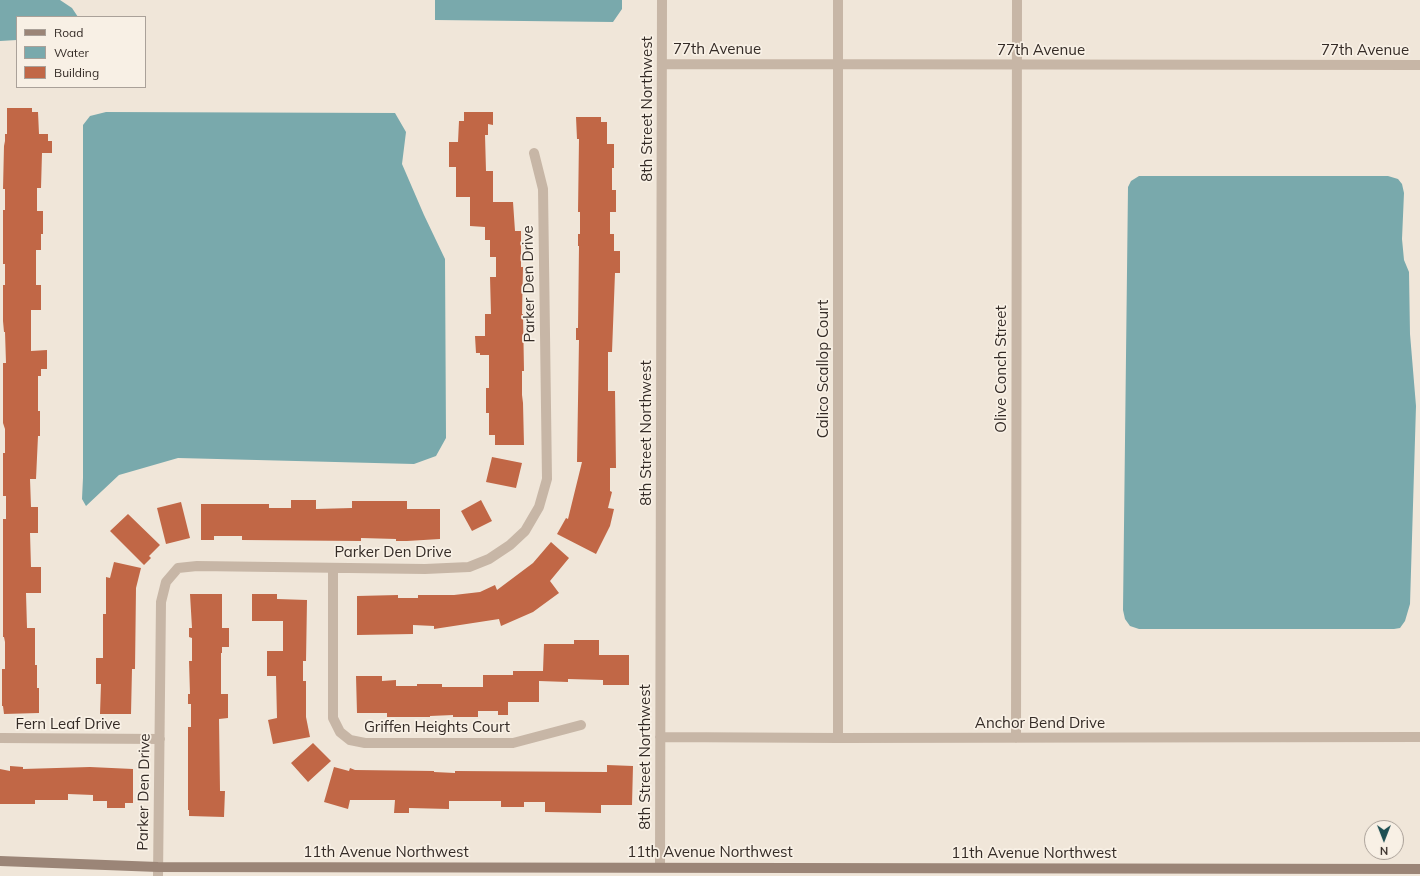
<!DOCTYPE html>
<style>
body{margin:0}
#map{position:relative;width:1420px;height:876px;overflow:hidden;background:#f0e6d9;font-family:Mulish,sans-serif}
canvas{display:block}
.legend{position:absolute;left:16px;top:16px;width:130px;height:72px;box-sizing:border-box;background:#f8f0e5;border:1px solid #aaa199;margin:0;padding:5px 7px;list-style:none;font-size:12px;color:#342b26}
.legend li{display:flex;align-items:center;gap:8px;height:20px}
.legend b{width:20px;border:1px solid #aaa199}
.north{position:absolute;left:1364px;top:820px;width:40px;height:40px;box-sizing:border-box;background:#f8f0e5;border:1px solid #aaa199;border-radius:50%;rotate:180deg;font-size:11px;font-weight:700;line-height:16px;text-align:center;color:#342b26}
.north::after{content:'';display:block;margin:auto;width:14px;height:18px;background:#1e4f53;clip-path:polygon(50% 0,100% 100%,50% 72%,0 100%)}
</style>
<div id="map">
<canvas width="1420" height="876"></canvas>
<ul class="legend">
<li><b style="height:5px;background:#9b8577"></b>Road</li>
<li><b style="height:11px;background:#79a9ac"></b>Water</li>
<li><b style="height:11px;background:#c16746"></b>Building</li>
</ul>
<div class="north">N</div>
</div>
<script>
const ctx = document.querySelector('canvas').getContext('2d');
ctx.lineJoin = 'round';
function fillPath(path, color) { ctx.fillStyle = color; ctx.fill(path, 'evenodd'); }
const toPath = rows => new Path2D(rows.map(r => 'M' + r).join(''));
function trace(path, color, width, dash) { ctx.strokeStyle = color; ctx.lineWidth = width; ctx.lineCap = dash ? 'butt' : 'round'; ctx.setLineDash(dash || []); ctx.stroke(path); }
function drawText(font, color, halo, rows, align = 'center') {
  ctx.font = font + ' Mulish,sans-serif'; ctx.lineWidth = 3.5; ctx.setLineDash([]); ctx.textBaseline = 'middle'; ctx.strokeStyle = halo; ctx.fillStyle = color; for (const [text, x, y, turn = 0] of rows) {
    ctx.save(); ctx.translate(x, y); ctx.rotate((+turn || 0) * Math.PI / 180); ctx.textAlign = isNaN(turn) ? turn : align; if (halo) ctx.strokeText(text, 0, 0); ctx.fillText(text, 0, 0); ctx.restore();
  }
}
fillPath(toPath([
 [0,0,60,0,72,8,78,17,17,17,17,40,0,41],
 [435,0,622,0,622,9,613,22,435,20],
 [106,112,395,113,406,132,402,164,424,215,445,259,446,438,436,456,414,464,178,458,119,475,86,506,82,499,83,478,83,125,90,116],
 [1139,176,1388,176,1398,179,1402,184,1404,193,1402,239,1404,260,1409,272,1410,334,1416,406,1410,604,1405,621,1400,628,1394,629,1139,629,1130,626,1125,619,1123,610,1128,187,1131,181]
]), '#79a9ac');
fillPath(toPath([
 [7,108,32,108,32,112,38,112,39,134,48,134,48,141,52,141,52,153,42,153,41,188,37,188,37,211,43,211,43,234,41,234,41,250,36,250,36,285,41,285,41,310,31,310,31,351,47,350,47,369,41,369,41,376,38,376,38,411,40,411,40,436,38,436,36,479,30,479,31,507,38,507,38,533,30,533,31,567,41,567,41,593,26,593,27,628,35,628,35,665,37,665,37,688,39,688,39,713,4,714,3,706,2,706,2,669,5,669,5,642,4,637,3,637,3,519,6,519,6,496,3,496,3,453,5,453,5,429,3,423,3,363,6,363,5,332,4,332,3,321,3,285,5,285,5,264,3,264,3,210,5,210,5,189,3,189,4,146,5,141,5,134,7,134],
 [464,112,493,112,493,125,488,124,488,135,485,135,486,171,493,171,493,202,513,202,515,231,521,231,521,267,523,267,522,314,523,314,524,371,522,371,522,395,523,403,524,445,495,445,495,435,489,435,489,413,486,413,486,388,489,388,489,355,480,355,480,353,476,353,475,336,485,336,485,314,491,314,490,277,496,277,496,257,490,257,490,240,485,240,485,227,470,226,470,197,456,197,456,167,449,167,449,142,458,142,459,121,464,121],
 [576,117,601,117,601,122,607,122,607,144,614,144,614,168,612,168,612,190,616,190,616,212,610,212,610,234,614,234,614,251,620,251,620,273,615,273,612,352,608,352,608,391,615,391,616,468,610,468,610,491,612,492,608,508,614,509,610,526,596,554,557,534,566,518,568,519,582,462,577,462,579,340,576,340,576,328,578,328,579,246,578,246,578,234,580,234,580,212,578,212,579,139,577,139],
 [492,457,522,463,516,488,486,482],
 [291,500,316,500,316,509,352,508,352,501,407,501,407,509,440,509,440,539,407,541,396,541,396,539,361,538,361,541,242,540,242,536,214,536,214,540,201,540,201,504,269,504,269,508,291,508],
 [481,500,492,521,472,531,461,511],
 [181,502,190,538,166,544,157,508],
 [128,514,160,545,149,556,151,558,144,565,110,531],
 [551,542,569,558,550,581,559,593,533,612,501,626,499,619,434,629,434,626,413,625,413,634,357,635,357,596,398,595,398,598,418,598,418,595,454,595,480,592,495,585,497,590,533,563],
 [114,562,141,568,136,588,135,669,132,669,131,714,100,714,101,684,96,684,96,658,103,658,103,614,106,614,106,577,110,578],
 [190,594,222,594,222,628,229,628,229,647,222,647,222,653,221,653,221,694,228,694,228,718,219,719,220,791,225,791,224,817,189,816,189,810,188,810,188,727,191,727,191,704,188,704,188,694,190,694,189,661,192,661,192,638,189,637,189,628,192,628],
 [252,594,277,594,277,599,307,600,306,661,303,661,303,681,306,681,306,717,310,737,273,744,268,720,277,718,276,676,267,676,267,651,283,651,283,621,252,621],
 [574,640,599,640,599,655,629,655,629,685,603,685,603,680,568,679,568,682,539,681,539,702,508,702,508,715,498,715,498,711,478,711,478,717,453,717,453,715,430,716,430,717,387,717,387,713,357,713,356,676,382,676,382,681,396,680,396,686,417,686,417,684,442,684,442,687,483,687,483,675,513,675,513,671,543,671,544,644,574,644],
 [313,743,331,761,308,782,291,763],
 [607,765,633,766,632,805,601,805,601,813,545,812,545,802,524,802,524,807,501,807,501,801,449,801,449,809,409,808,409,813,394,813,395,800,350,800,348,809,324,802,334,767,349,771,350,768,355,770,434,771,434,772,455,773,455,771,607,772],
 [10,766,23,767,23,769,90,767,133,769,133,803,125,803,125,808,107,808,107,801,93,801,93,795,68,794,68,800,35,800,35,804,0,804,0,769,10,771]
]), '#c16746');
trace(toPath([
 [838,0,838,738],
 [662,64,1420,65],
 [333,568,333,718,340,732,350,740,365,743,513,743,581,725],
 [660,737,838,738,1420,737],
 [0,738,160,739],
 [1016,738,1017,0],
 [660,867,662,0],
 [158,876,161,602,166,582,178,568,197,566,425,569,469,567,489,559,510,545,525,531,539,507,547,479,543,189,534,153]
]), '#c7b6a6', 10);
trace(toPath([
 [0,861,158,867,1420,869]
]), '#9b8577', 10);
drawText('15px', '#342b26', '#f8f0e5', [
 ["77th Avenue",717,49],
 ["77th Avenue",1041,50],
 ["77th Avenue",1365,50],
 ["8th Street Northwest",647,109,-90],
 ["Parker Den Drive",529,284,-91],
 ["Calico Scallop Court",823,369,-90],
 ["Olive Conch Street",1001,369,-90],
 ["8th Street Northwest",646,433,-90],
 ["Parker Den Drive",393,552],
 ["Anchor Bend Drive",1040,723],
 ["Fern Leaf Drive",68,724],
 ["Griffen Heights Court",437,727],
 ["8th Street Northwest",645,757,-90],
 ["Parker Den Drive",144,792,-89],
 ["11th Avenue Northwest",386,852],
 ["11th Avenue Northwest",710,852],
 ["11th Avenue Northwest",1034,853]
]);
</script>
